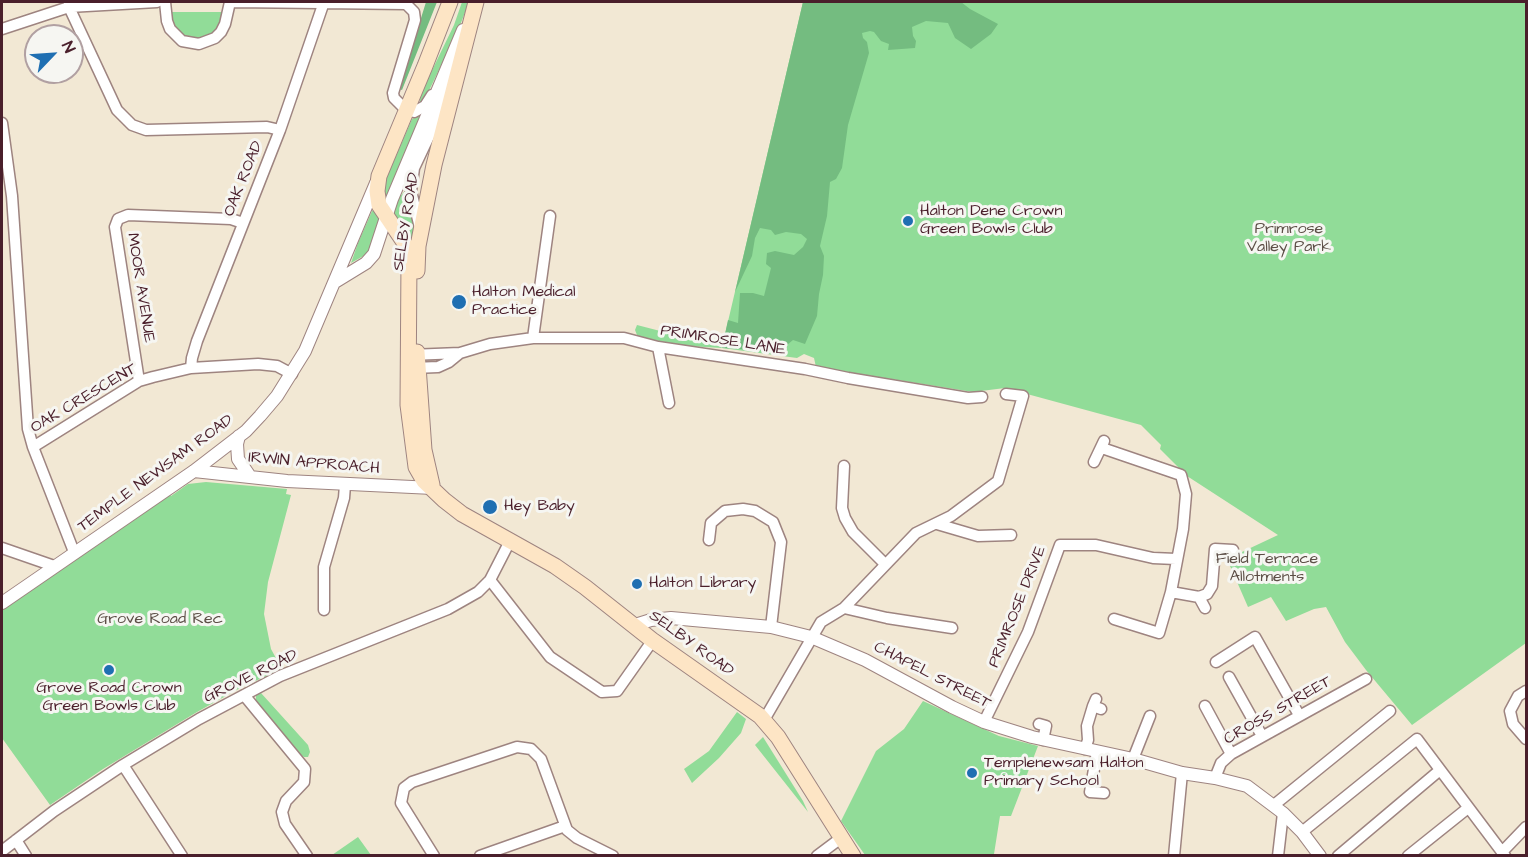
<!DOCTYPE html>
<style>
body{margin:0}
#map{position:relative;width:1528px;height:857px;overflow:hidden;background:#f2e8d4;font-family:"Architects Daughter",sans-serif}
canvas{display:block}
.frame{position:absolute;inset:0;border:3px solid #4a1f2b;pointer-events:none}
.north{position:absolute;left:24px;top:24px;width:60px;height:60px;box-sizing:border-box;background:#f6f6f2;border:2px solid #b1a0a2;border-radius:50%;rotate:65deg;font-size:16px;font-weight:700;line-height:24px;text-align:center;color:#4a1f2b}
.north::after{content:'';display:block;margin:auto;width:21px;height:27px;background:#1f6fb2;clip-path:polygon(50% 0,100% 100%,50% 72%,0 100%)}
</style>
<div id="map">
<canvas width="1528" height="857"></canvas>
<div class="frame"></div>
<div class="north">N</div>
</div>
<script>
const ctx = document.querySelector('canvas').getContext('2d');
ctx.lineJoin = 'round';
function fillPath(path, color) { ctx.fillStyle = color; ctx.fill(path, 'evenodd'); }
const toPath = rows => new Path2D(rows.map(r => 'M' + r).join(''));
function trace(path, color, width, dash) { ctx.strokeStyle = color; ctx.lineWidth = width; ctx.lineCap = dash ? 'butt' : 'round'; ctx.setLineDash(dash || []); ctx.stroke(path); }
function drawText(font, color, halo, rows, align = 'center') {
  ctx.font = font + ' "Architects Daughter",sans-serif'; ctx.lineWidth = 6; ctx.setLineDash([]); ctx.textBaseline = 'middle'; ctx.strokeStyle = halo; ctx.fillStyle = color; for (const [text, x, y, turn = 0] of rows) {
    ctx.save(); ctx.translate(x, y); ctx.rotate((+turn || 0) * Math.PI / 180); ctx.textAlign = isNaN(turn) ? turn : align; if (halo) ctx.strokeText(text, 0, 0); ctx.fillText(text, 0, 0); ctx.restore();
  }
}
fillPath(toPath([
 [462,2,469,2,459,28,424,101,420,103,420,95,454,25],
 [803,2,1525,2,1526,643,1412,725,1366,670,1345,642,1326,607,1314,609,1286,621,1271,597,1248,607,1227,559,1278,535,1187,476,1160,449,1161,445,1141,425,1005,388,973,392,816,367,814,358,804,354,797,358,722,348,688,346,642,338,637,335,635,330,637,325,722,347],
 [169,12,225,12,220,28,207,38,189,39,175,29],
 [422,115,386,202,384,191,387,177,412,119],
 [409,186,416,238,409,238,391,213,397,200],
 [374,210,381,219,367,254,351,263,358,243,372,211],
 [206,482,287,489,286,494,291,495,268,582,264,614,271,649,282,669,242,687,197,712,103,769,50,805,2,738,2,610,169,493,171,496,188,484],
 [261,693,308,745,310,752,308,757,304,757,298,753,256,703,256,695],
 [923,701,999,736,1038,746,1011,816,1000,816,994,854,992,855,865,855,841,821,876,751,904,729],
 [737,712,746,719,741,733,719,758,692,783,684,769,709,751],
 [763,737,803,801,808,812,755,745],
 [358,837,371,855,332,855]
]), '#91dc98');
fillPath(toPath([
 [426,2,437,2,402,90,399,89],
 [803,2,961,2,970,9,998,24,991,34,971,49,955,38,948,23,926,21,912,27,913,36,916,41,915,48,888,50,889,44,881,41,874,32,870,31,862,33,863,38,867,42,869,53,848,125,842,168,836,179,830,182,827,216,820,246,824,256,823,275,819,294,817,316,805,344,793,340,782,349,774,351,722,348,728,320,738,323,740,293,753,293,764,296,771,268,766,264,767,253,775,251,794,255,803,247,807,239,801,234,786,232,775,235,771,230,760,228,755,238,752,256,735,292]
]), '#74bc80');
const minor = toPath([
 [69,2,69,7,117,110,132,125,146,130,267,127,280,130],
 [165,2,167,21,170,29,182,41,199,44,215,38,221,32,225,24,230,2],
 [234,2,406,4,414,12,415,20,393,93,394,98,406,110,414,112,425,106,432,95],
 [2,29,69,7,157,2],
 [2,123,12,196,28,429,33,447,74,552],
 [420,228,411,191,414,168,430,134,450,77],
 [533,338,550,216],
 [658,347,669,403],
 [410,355,460,353,490,344,533,338,624,338,658,347,805,369,848,378,968,398,982,397],
 [191,368,192,358,197,341,280,130,324,2],
 [414,368,438,367,449,362,460,353],
 [139,381,115,227,118,219,128,215,231,219,243,223],
 [33,447,139,381,153,377,191,368,258,364,277,366,292,374],
 [1102,448,1181,475,1186,494,1183,529,1171,592,1159,633,1114,619],
 [1094,462,1104,441],
 [844,466,842,508,845,518,853,532,885,564],
 [937,524,978,536,1011,535],
 [709,540,711,523,725,511,743,509,755,511,773,522,781,542,771,627],
 [2,548,54,566],
 [490,580,550,657,602,692,617,691,653,640],
 [1171,592,1199,597],
 [844,608,887,618,952,628],
 [1205,608,1199,597,1207,594,1212,586,1215,549,1233,550],
 [324,610,324,567,344,498,345,485],
 [1216,662,1255,637,1299,715],
 [1229,677,1262,736],
 [1526,691,1518,696,1510,711,1513,724,1526,739],
 [244,695,305,769,304,782,286,801,282,812,285,824,307,856],
 [1096,699,1093,706,1101,709],
 [1205,706,1231,754],
 [764,720,821,622,844,608,916,533,951,516,998,481,1023,396,1006,394],
 [984,722,1028,632,1060,545,1096,545,1153,558,1176,559],
 [1039,724,1046,726,1043,740],
 [1085,749,1088,740,1087,726,1093,706],
 [1097,752,1090,792,1104,793],
 [1133,759,1150,716],
 [123,765,182,856],
 [1215,778,1221,763,1231,754,1366,679],
 [1274,805,1390,711],
 [1302,832,1417,739,1505,856],
 [16,840,26,856],
 [2,851,54,811,123,765,199,719,280,676,448,609,478,592,490,580,510,541],
 [1502,852,1526,827],
 [434,856,401,803,404,788,412,782,517,747,531,749,541,759,567,830,577,838,613,856],
 [480,856,565,826],
 [817,856,841,838],
 [1174,856,1182,773],
 [1278,856,1283,813],
 [1338,856,1440,770],
 [1408,856,1468,808]
]);
const tertiary = toPath([
 [335,282,366,263,374,254,392,199,463,30],
 [239,436,237,444,238,459,249,475],
 [194,471,287,481,433,488],
 [2,603,194,471,246,431,260,416,277,396,305,351,376,183],
 [635,625,651,620,671,618,771,627,811,637,865,660,952,707,984,722,1032,737,1133,759,1182,773,1215,778,1247,786,1283,813,1302,832,1320,856]
]);
const secondary = toPath([
 [450,2,425,66,379,176,377,191,379,205,404,242,409,259,408,405,416,467,424,481,444,500,462,514,555,566,585,587,652,640,760,716,778,737,853,856],
 [417,271,418,246,434,165,476,2],
 [417,352,424,450,432,485]
]);
trace(minor, '#9e8480', 13);
trace(tertiary, '#9e8480', 14);
trace(secondary, '#9e8480', 17);
trace(minor, '#fff', 10);
trace(tertiary, '#fff', 12);
trace(secondary, '#fde5c5', 15);
for (const [x, y, r, color] of [
 [908,221,6,"#1f6fb2"],
 [459,302,8,"#1f6fb2"],
 [490,507,8,"#1f6fb2"],
 [637,584,6,"#1f6fb2"],
 [109,670,6,"#1f6fb2"],
 [972,773,6,"#1f6fb2"]
]) { const dot = new Path2D(); dot.arc(x, y, r, 0, 2 * Math.PI); ctx.fillStyle = color; ctx.fill(dot); trace(dot, '#f6f6f2', 2); }
drawText('16px', '#4a1f2b', '#f6f6f2', [
 ["OAK ROAD",244,179,-68],
 ["SELBY ROAD",407,222,-81],
 ["MOOR AVENUE",140,288,81],
 ["PRIMROSE LANE",723,341,9],
 ["OAK CRESCENT",84,399,-31],
 ["IRWIN APPROACH",314,464,5],
 ["TEMPLE NEWSAM ROAD",156,474,-36],
 ["PRIMROSE DRIVE",1018,607,-68],
 ["SELBY ROAD",691,644,36],
 ["CHAPEL STREET",932,676,27],
 ["GROVE ROAD",251,677,-26],
 ["CROSS STREET",1278,711,-30]
]);
drawText('16px', '#4a1f2b', '#f6f6f2', [
 ["Halton Dene Crown",920,212],
 ["Green Bowls Club",920,230],
 ["Halton Medical",472,293],
 ["Practice",472,311],
 ["Hey Baby",504,507],
 ["Halton Library",649,584],
 ["Grove Road Crown",109,689,"center"],
 ["Green Bowls Club",109,707,"center"],
 ["Templenewsam Halton",984,764],
 ["Primary School",984,782]
], 'left');
drawText('16px', '#5c4e46', '#f6f6f2', [
 ["Primrose",1289,230],
 ["Valley Park",1289,248],
 ["Field Terrace",1267,560],
 ["Allotments",1267,578],
 ["Grove Road Rec",160,620]
]);
</script>
